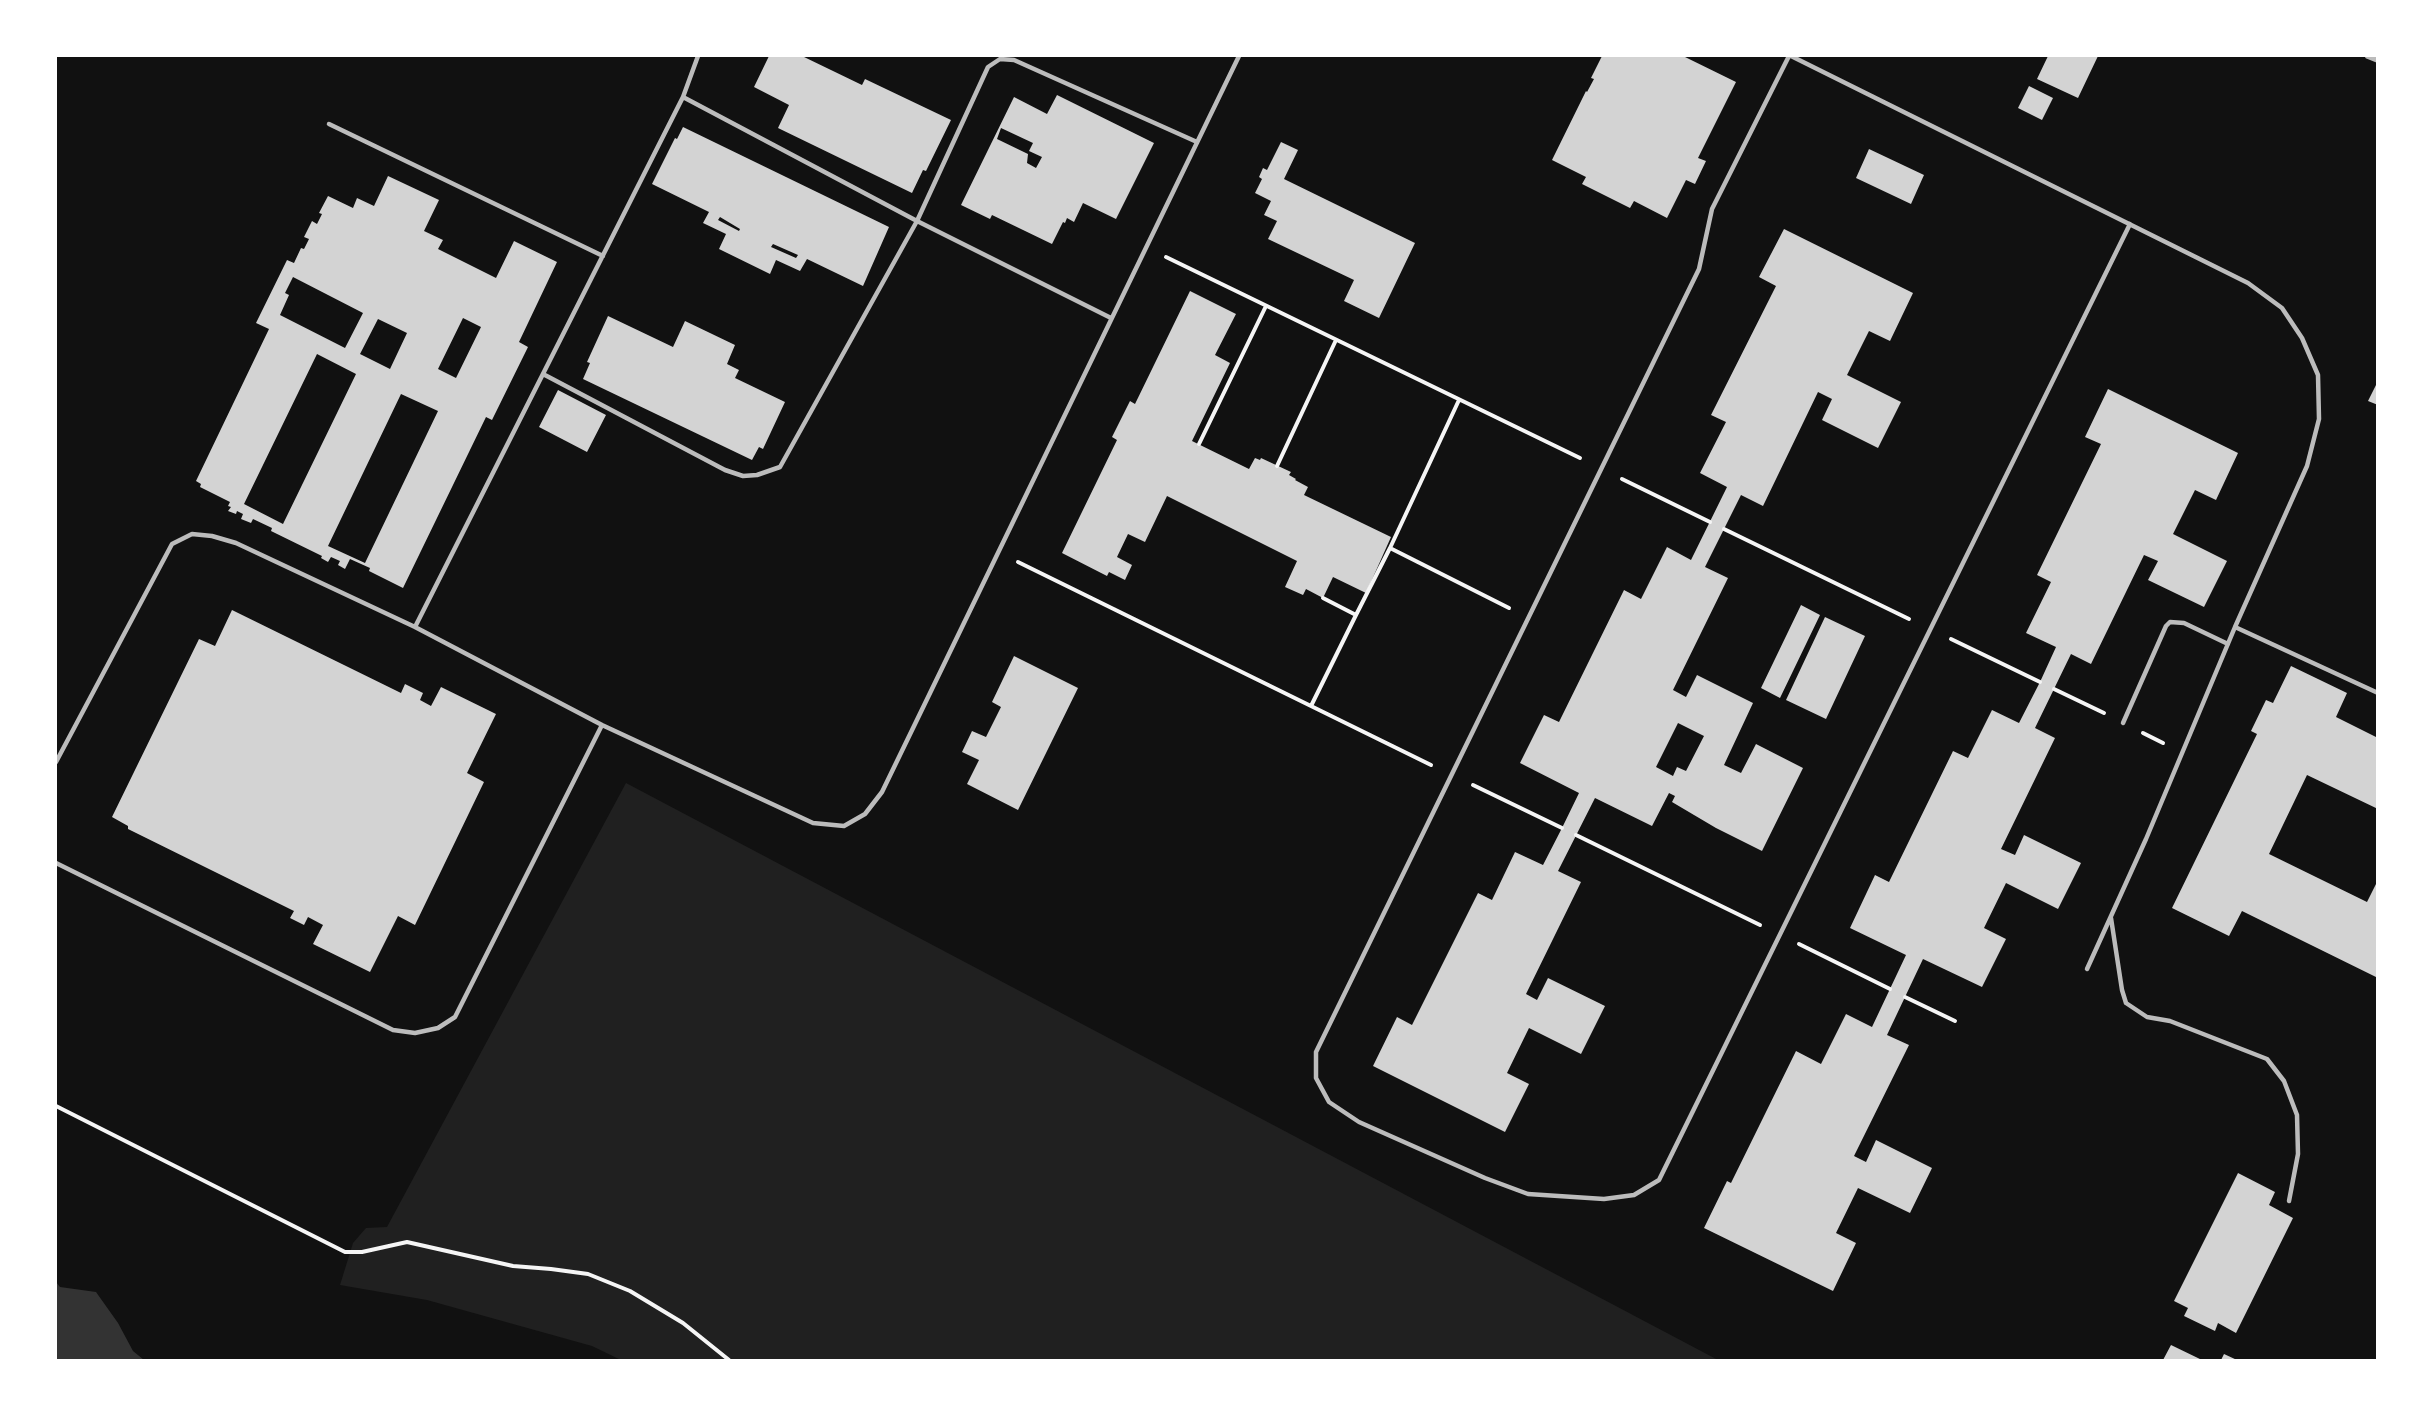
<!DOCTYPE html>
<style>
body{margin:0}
#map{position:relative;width:2433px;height:1416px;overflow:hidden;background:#111;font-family:"Space Grotesk",sans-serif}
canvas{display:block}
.frame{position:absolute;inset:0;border:57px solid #fff;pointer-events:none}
</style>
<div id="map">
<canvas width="2433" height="1416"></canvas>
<div class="frame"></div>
</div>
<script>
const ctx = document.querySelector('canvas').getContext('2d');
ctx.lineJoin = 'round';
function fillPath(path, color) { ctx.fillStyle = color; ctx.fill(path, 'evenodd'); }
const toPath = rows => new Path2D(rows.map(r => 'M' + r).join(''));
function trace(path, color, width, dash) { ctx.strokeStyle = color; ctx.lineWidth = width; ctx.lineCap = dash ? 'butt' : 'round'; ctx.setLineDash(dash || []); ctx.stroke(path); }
fillPath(toPath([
 [626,783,1718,1360,621,1360,592,1346,427,1300,340,1285,353,1243,366,1228,387,1227]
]), '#202020');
fillPath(toPath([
 [56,1282,60,1287,96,1292,118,1323,133,1351,144,1360,56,1360]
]), '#333');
fillPath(toPath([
 [769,56,802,56,862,85,865,79,951,120,926,171,923,170,912,193,778,128,789,105,754,87],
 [1602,56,1683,56,1736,82,1698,158,1706,161,1695,184,1686,180,1667,218,1634,201,1630,208,1582,184,1586,177,1552,160,1586,91,1587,92,1594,79,1591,78],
 [2048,56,2098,56,2078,98,2037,79],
 [2029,86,2053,98,2042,120,2018,108],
 [1057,95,1154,143,1116,219,1083,203,1074,222,1067,218,1065,223,1063,222,1052,244,992,215,990,219,961,205,1014,97,1047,114],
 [1001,128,1033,143,1029,151,1042,157,1036,168,1027,163,1028,154,997,139],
 [683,127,889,227,863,286,807,259,800,271,776,260,770,274,719,249,726,234,703,223,709,212,652,184,675,138,677,139],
 [720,217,740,229,739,231,718,220],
 [773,244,798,255,796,258,771,247],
 [1281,142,1298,150,1284,179,1415,243,1379,318,1344,301,1354,280,1268,239,1277,221,1264,215,1271,201,1255,193,1262,179,1259,177,1263,168,1267,170],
 [1869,149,1924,175,1911,204,1856,178],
 [388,176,439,200,424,231,443,240,438,249,496,278,514,241,557,262,519,342,528,347,492,420,486,417,403,588,369,571,370,568,350,559,345,569,338,565,340,561,331,557,328,562,321,558,322,556,271,531,272,528,253,519,251,523,241,519,243,514,237,511,236,514,228,511,231,507,228,506,230,502,200,487,201,484,196,481,269,329,256,323,287,260,294,263,301,248,304,249,309,239,304,237,312,221,317,224,322,214,319,213,328,196,353,208,357,198,374,206],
 [293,277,363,313,345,348,280,315,289,295,285,293],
 [463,318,481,327,456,378,438,369],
 [378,319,407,333,390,369,360,354],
 [317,354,356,374,283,524,244,504],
 [401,394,438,411,365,563,328,546],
 [1784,229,1913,293,1890,341,1869,331,1847,375,1901,402,1878,448,1822,420,1832,399,1818,392,1763,506,1741,495,1705,567,1728,578,1673,690,1686,697,1697,675,1753,703,1724,765,1741,773,1756,744,1803,768,1762,851,1716,828,1672,802,1675,796,1669,793,1652,826,1595,798,1558,871,1581,882,1526,994,1537,1000,1548,978,1605,1006,1581,1054,1529,1028,1507,1073,1529,1084,1505,1132,1373,1066,1397,1017,1412,1025,1478,893,1492,900,1515,852,1543,865,1562,828,1579,793,1520,763,1544,715,1559,722,1624,590,1641,599,1667,547,1691,560,1727,487,1700,473,1726,422,1711,415,1776,286,1759,277],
 [1678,723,1704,736,1686,771,1677,767,1673,776,1656,767],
 [1190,291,1236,314,1215,355,1230,363,1192,441,1249,469,1255,458,1260,460,1261,458,1291,472,1289,475,1296,479,1295,480,1308,487,1304,495,1391,537,1366,593,1333,577,1323,598,1306,589,1303,595,1285,587,1297,561,1167,496,1145,542,1128,534,1117,557,1132,565,1125,580,1109,572,1107,576,1062,553,1117,440,1112,437,1130,401,1135,404],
 [608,316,673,347,685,321,735,345,727,364,739,370,735,378,785,402,763,449,759,447,752,460,583,379,590,363,587,362],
 [2378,381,2378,405,2368,401],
 [2108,389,2238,453,2216,500,2195,490,2173,534,2227,561,2204,607,2148,580,2158,561,2144,555,2091,664,2071,654,2035,728,2055,738,2001,849,2015,855,2024,835,2081,863,2058,909,2006,883,1984,928,2006,939,1982,987,1923,959,1887,1035,1909,1045,1854,1156,1866,1162,1876,1140,1932,1168,1910,1213,1858,1188,1836,1233,1856,1243,1833,1291,1704,1228,1727,1181,1731,1183,1796,1051,1821,1064,1846,1014,1872,1027,1906,955,1850,928,1875,875,1889,882,1953,751,1968,758,1992,710,2019,723,2040,682,2056,647,2026,633,2051,582,2037,575,2101,444,2085,437],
 [558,390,606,415,587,452,539,427],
 [1801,605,1820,615,1780,698,1761,688],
 [232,610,401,693,405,684,423,693,420,700,431,706,441,687,496,714,467,773,484,782,415,925,398,916,370,972,313,944,323,925,308,917,304,925,290,918,294,911,128,829,128,826,112,817,199,639,215,646],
 [1825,617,1865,636,1826,719,1786,700],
 [1014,656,1078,688,1018,810,967,784,979,760,962,752,972,731,986,737,1001,707,992,702],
 [2291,666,2347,693,2336,717,2378,738,2378,809,2307,775,2269,854,2367,902,2378,880,2378,978,2242,911,2229,936,2172,908,2257,734,2251,731,2266,700,2273,703],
 [2238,1173,2275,1192,2269,1205,2293,1218,2236,1333,2218,1323,2215,1331,2184,1316,2188,1308,2174,1301],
 [2171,1345,2202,1360,2163,1360],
 [2224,1354,2237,1360,2221,1360]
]), '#d3d3d3');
trace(toPath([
 [1166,257,1580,458],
 [1459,400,1390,548,1509,608],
 [1199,444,1266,306],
 [1277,466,1336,340],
 [1622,479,1710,522],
 [1724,529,1909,619],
 [1018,562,1431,765],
 [1356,615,1390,548],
 [1951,639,2040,682],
 [2054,689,2104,713],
 [1311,706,1356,615,1323,598],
 [2143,733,2163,743],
 [1473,785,1562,828],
 [1576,835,1760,925],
 [1799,944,1890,989],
 [1905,997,1955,1021],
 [56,1106,345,1252,362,1252,407,1242,513,1266,551,1269,588,1274,630,1291,683,1323,729,1360]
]), '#f5f5f5', 4);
trace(toPath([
 [1789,56,1712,209,1699,269,1316,1052,1316,1078,1329,1102,1359,1122,1485,1178,1528,1194,1604,1199,1634,1195,1659,1180,2130,224],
 [1791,56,2248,283,2282,308,2302,338,2318,375,2319,419,2307,466,2235,627,2146,839,2087,969],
 [683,97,917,221,1111,318],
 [329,124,603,256],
 [543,374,725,470,743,476,757,475,780,467,917,221,988,67,1000,59,1014,60,1197,142],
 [415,627,683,97,698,56],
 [2235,627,2378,693],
 [2123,723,2166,626,2170,622,2184,623,2228,644],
 [56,762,172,544,192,534,212,536,236,543,415,627,602,725,813,823,844,826,865,814,882,792,1239,56],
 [56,863,393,1030,415,1033,438,1028,455,1017,602,725],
 [2111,918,2122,990,2126,1003,2147,1017,2170,1021,2267,1059,2284,1081,2297,1115,2298,1154,2289,1201]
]), '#bcbcbc', 4.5);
trace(toPath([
 [2368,56,2378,60]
]), '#bcbcbc', 6);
</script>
